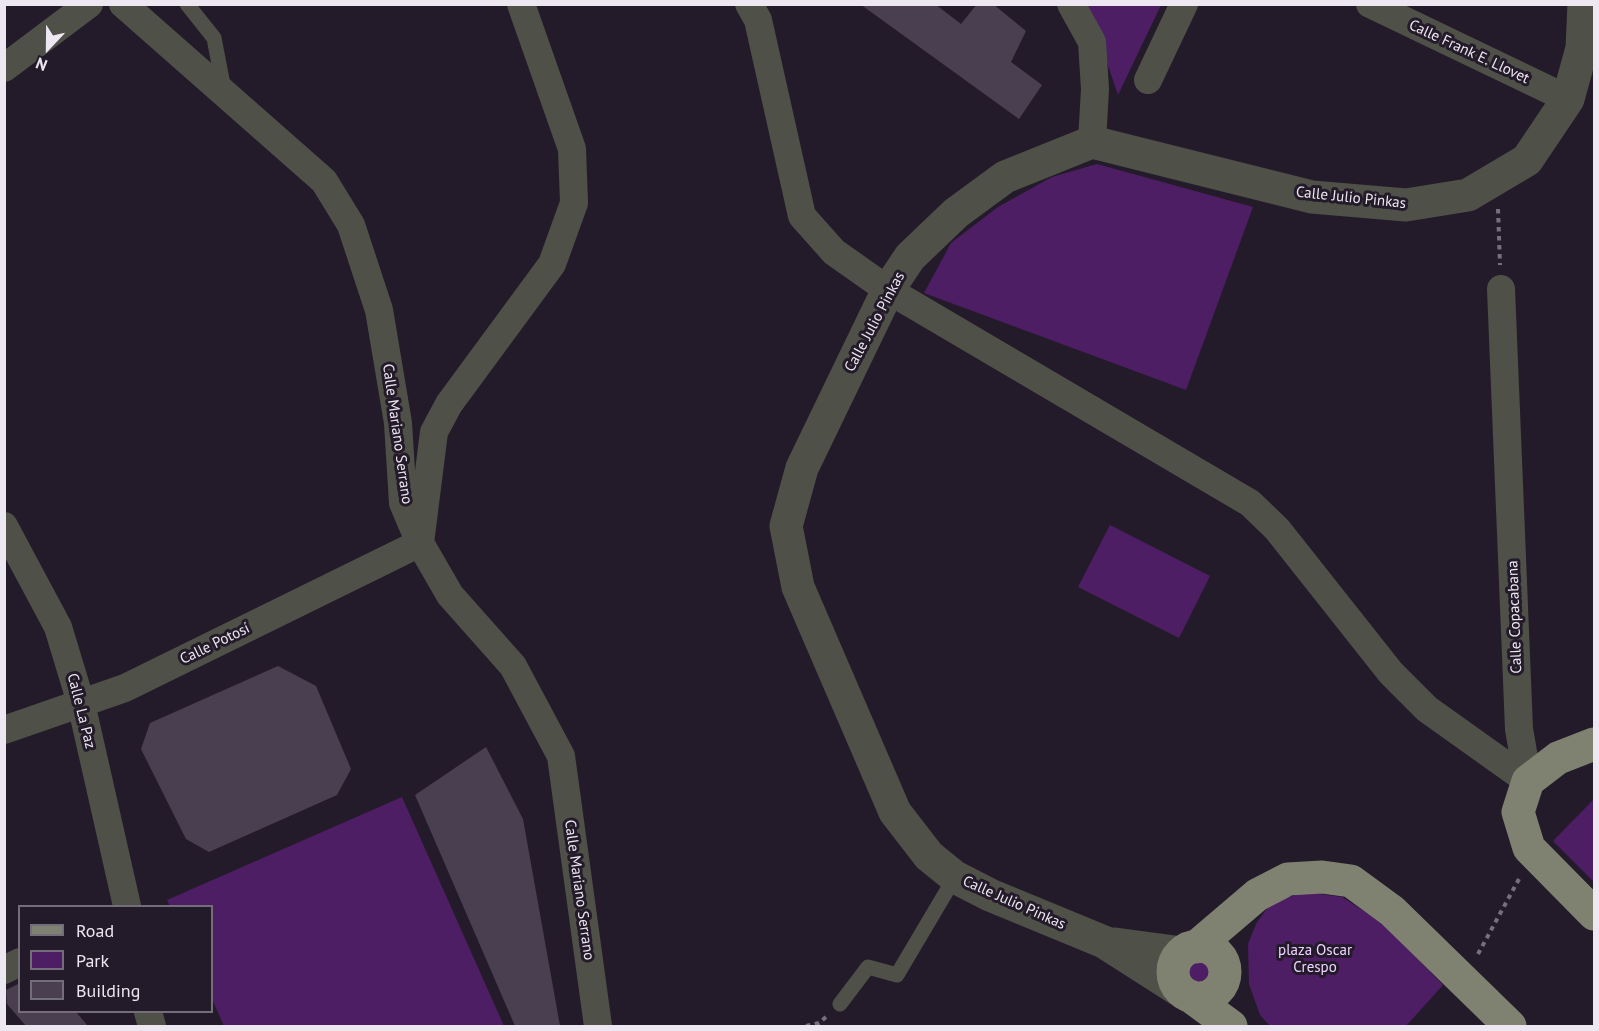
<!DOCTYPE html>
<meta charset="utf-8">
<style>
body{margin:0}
#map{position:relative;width:1599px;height:1031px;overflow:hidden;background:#241b2a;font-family:"PT Sans",sans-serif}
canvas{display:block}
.frame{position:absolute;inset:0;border:6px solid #ede7f1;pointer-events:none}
.legend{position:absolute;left:18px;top:905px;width:195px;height:108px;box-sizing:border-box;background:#241b2a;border:2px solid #746d7a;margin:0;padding:8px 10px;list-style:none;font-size:18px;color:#ede7f1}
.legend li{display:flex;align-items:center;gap:12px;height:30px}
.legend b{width:30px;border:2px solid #746d7a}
.north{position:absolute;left:18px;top:18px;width:60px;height:60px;-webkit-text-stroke:4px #241b2a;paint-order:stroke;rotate:202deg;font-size:16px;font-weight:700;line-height:24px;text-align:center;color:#ede7f1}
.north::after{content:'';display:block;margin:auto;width:21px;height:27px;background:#ede7f1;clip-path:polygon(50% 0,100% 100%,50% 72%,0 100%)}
</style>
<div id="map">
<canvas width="1599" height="1031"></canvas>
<div class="frame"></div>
<ul class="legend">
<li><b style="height:8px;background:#7f8271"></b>Road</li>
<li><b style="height:16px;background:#4e1e65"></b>Park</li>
<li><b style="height:16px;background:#4a3f50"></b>Building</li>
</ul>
<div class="north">N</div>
</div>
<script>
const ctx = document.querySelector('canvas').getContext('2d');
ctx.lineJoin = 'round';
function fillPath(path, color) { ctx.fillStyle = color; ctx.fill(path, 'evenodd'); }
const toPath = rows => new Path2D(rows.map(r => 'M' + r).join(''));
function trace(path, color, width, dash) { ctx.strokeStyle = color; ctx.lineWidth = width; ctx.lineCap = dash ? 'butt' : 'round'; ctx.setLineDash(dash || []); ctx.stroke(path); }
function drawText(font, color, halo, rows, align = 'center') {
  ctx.font = font + ' "PT Sans",sans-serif'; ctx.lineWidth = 6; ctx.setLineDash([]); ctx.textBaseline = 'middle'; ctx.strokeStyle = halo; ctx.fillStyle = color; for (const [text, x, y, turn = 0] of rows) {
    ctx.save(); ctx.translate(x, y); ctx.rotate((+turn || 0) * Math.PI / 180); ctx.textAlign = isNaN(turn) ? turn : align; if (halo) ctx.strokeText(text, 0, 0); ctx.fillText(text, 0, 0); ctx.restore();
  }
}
fillPath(toPath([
 [1083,5,1161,5,1118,95,1096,30],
 [1097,164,1253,207,1186,390,924,293,951,243,998,207,1052,177],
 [1110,525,1210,576,1179,638,1078,587],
 [402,797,504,1026,224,1026,212,999,212,906,170,906,167,900],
 [1594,799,1594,882,1553,841],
 [1304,892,1342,897,1384,924,1443,985,1406,1026,1270,1026,1260,1015,1249,984,1248,944,1256,924,1270,904],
 '1188 973a13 13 0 1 1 26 0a13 13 0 1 1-26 0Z'
]), '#4e1e65');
fillPath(toPath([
 [860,4,935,4,961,24,977,4,993,4,1026,31,1011,62,1042,85,1019,119],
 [278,666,316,686,351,769,337,795,209,852,186,839,141,749,150,723],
 [486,747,523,819,560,1026,515,1026,415,795],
 [20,983,20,1012,76,1012,88,1026,26,1026,7,1004,6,990]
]), '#4a3f50');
trace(toPath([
 [1498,209,1500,265],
 [1478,954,1519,879],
 [806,1026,819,1023,826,1017]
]), '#776f7c', 4, [4.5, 4.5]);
trace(toPath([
 [187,4,214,38,224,90],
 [840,1004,868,967,897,975,955,877]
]), '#4f5148', 15);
trace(toPath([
 [123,4,324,181,351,225,379,310,398,423,403,503,420,543,450,595,513,666,561,756,598,1026],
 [749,4,758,20,802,216,834,252,888,290,1250,503,1277,529,1391,673,1427,709,1528,781],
 [1071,4,1092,42,1095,89,1092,142],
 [1370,4,1568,99],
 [4,68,89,4],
 [1148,80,1184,4],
 [1501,289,1519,729,1528,781],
 [4,526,58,627,81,703,127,906],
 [4,730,125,688,420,543,434,432,449,404,552,264,574,203,572,149,521,4],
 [4,970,20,962],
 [148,1012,152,1026]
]), '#4f5148', 28);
trace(toPath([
 [1115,944,1182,953],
 [1184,993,1104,942,990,895,955,877,929,856,895,812,798,587,786,526,802,468,888,290,910,257,956,213,1005,177,1092,142,1312,197,1406,205,1468,195,1527,160,1568,99,1582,48,1584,4]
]), '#4f5148', 33);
trace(toPath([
 [1594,744,1558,758,1528,781,1518,812,1529,848,1594,914],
 '1173 972a26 26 0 1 1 52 0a26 26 0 1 1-52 0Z',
 [1196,947,1257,895,1288,879,1322,877,1351,881,1392,911,1510,1026],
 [1190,996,1231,1026]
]), '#7f8271', 33);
drawText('15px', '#ede7f1', '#241b2a', [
 ["Calle Frank E. Llovet",1469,52,25],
 ["Calle Julio Pinkas",1351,198,6],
 ["Calle Julio Pinkas",875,322,-62],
 ["Calle Mariano Serrano",397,434,82],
 ["Calle Copacabana",1515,617,-92],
 ["Calle Potosí",215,644,-26],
 ["Calle La Paz",81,711,76],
 ["Calle Mariano Serrano",579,890,82],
 ["Calle Julio Pinkas",1014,903,24]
]);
drawText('15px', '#efd5ff', '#241b2a', [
 ["plaza Oscar",1315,951],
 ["Crespo",1315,968]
]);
</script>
